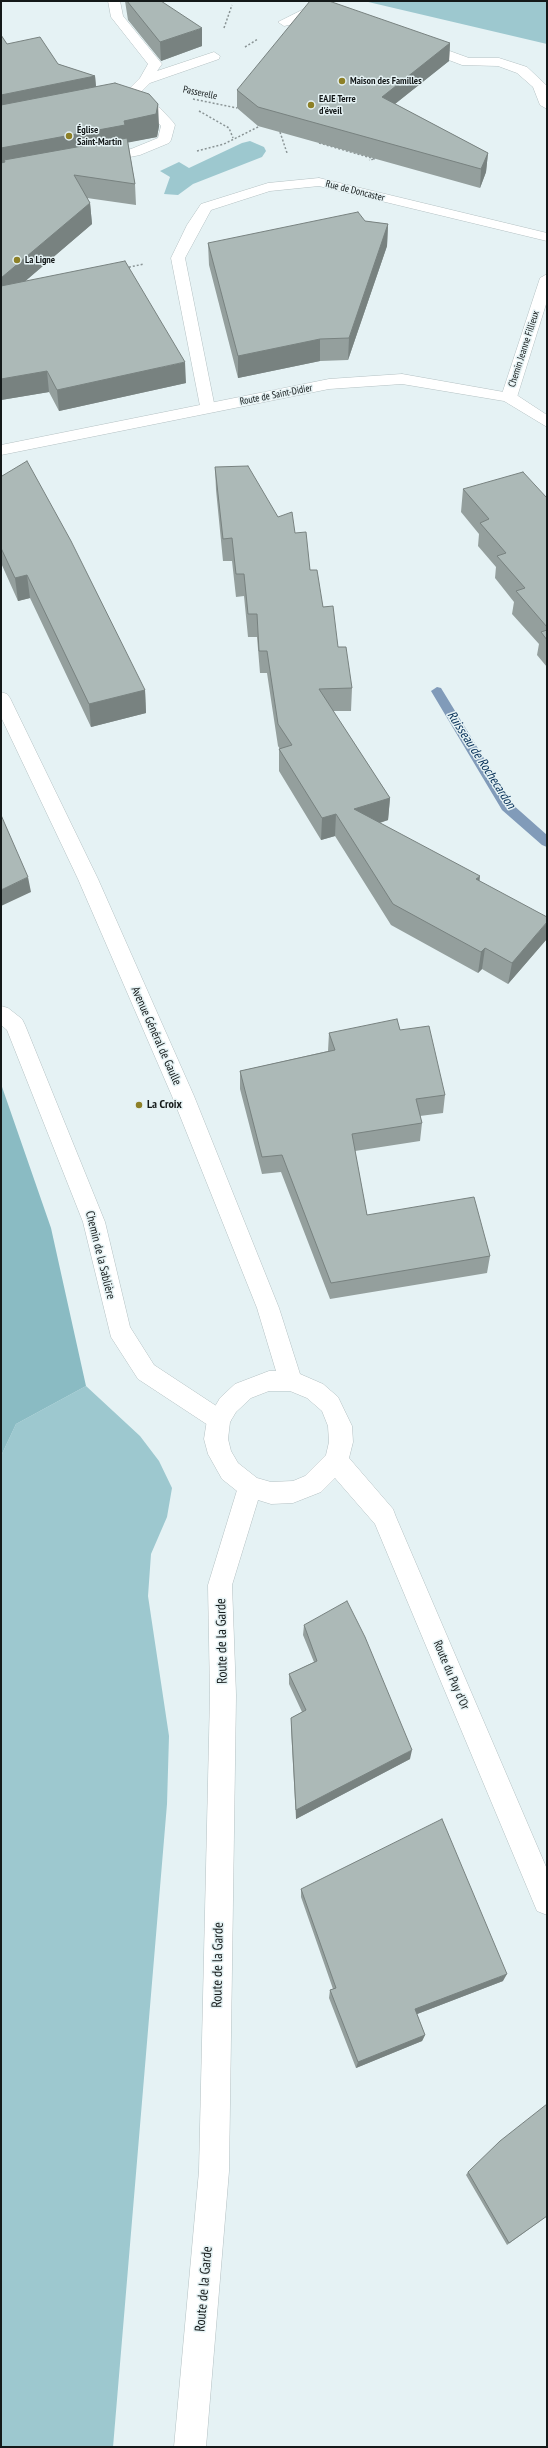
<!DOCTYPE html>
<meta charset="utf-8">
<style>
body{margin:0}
#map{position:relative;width:548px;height:2448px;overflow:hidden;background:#e5f2f4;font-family:"PT Sans Narrow",sans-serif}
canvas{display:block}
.frame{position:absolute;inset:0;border:2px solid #141919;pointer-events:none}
</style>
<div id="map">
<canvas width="548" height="2448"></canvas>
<div class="frame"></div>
</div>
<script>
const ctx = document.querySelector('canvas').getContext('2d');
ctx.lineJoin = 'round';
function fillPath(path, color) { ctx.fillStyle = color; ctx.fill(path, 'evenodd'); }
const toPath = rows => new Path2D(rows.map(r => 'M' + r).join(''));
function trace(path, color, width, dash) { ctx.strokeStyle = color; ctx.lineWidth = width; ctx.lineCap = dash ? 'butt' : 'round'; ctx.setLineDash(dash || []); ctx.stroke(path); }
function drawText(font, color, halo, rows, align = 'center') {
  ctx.font = font + ' "PT Sans Narrow",sans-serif'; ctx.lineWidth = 3; ctx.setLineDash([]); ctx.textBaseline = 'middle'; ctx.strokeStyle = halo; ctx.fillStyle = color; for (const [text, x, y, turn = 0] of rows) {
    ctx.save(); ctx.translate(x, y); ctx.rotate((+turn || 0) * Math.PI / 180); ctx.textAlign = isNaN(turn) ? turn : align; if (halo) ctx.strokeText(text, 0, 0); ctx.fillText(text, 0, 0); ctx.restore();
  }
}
fillPath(toPath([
 [364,1,547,1,547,44],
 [250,141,264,147,266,151,262,157,193,184,178,195,164,194,170,177,160,171,179,162,189,168,242,143],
 [86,1386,140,1436,159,1461,172,1488,167,1517,151,1554,148,1596,169,1736,167,1804,113,2447,1,2447,1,1456,16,1424]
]), '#9dc8cf');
fillPath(toPath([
 [1,1084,51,1228,86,1386,16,1424,1,1456]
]), '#8abbc3');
fillPath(toPath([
 [437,687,441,688,512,804,547,835,547,847,542,845,502,810,431,691,437,687]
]), '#819bb9');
const service = toPath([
 [108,1,120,1,123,16,162,64,157,71,214,52,220,56,219,59,150,83,133,100,109,105,104,104,102,101,104,98,124,94,140,78,148,64,111,17,108,1]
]);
const pedestrian = toPath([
 [133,95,160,108,173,122,175,125,171,140,169,143,140,155,100,163,95,162,93,159,95,156,131,149,158,138,161,126,150,114,128,102,126,99,133,95]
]);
const minor = toPath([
 [320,1,333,1,327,9,289,25,284,26,278,22,320,1],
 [422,41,469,58,499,58,527,67,546,85,547,109,540,105,533,87,517,73,498,66,462,65,417,48,416,45,422,41],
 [319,178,547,233,547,241,319,186,270,191,211,210,185,258,215,408,207,413,201,411,171,258,187,225,201,204,268,183,319,178],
 [547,274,547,301,517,397,509,402,503,400,501,397,540,278,547,274],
 [1,1006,8,1008,22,1019,25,1025,105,1222,130,1327,154,1365,227,1413,231,1420,227,1427,219,1431,211,1427,138,1379,111,1337,83,1222,7,1030,1,1025,1,1006]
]);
const tertiary = toPath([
 [402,374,515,394,547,415,547,427,504,401,402,384,329,389,1,455,1,445,329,379,402,374],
 [250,1476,258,1479,262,1487,232,1585,236,1695,229,2171,206,2447,174,2447,199,2171,210,1695,208,1585,238,1487,242,1479,250,1476]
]);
const secondary = toPath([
 [1,692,7,694,10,698,98,879,194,1096,279,1308,300,1374,323,1384,338,1397,352,1426,353,1442,349,1458,393,1509,396,1517,547,1869,547,1915,537,1911,375,1524,335,1478,321,1492,293,1503,271,1504,242,1495,222,1479,208,1454,204,1439,207,1420,220,1398,235,1384,269,1371,276,1371,257,1308,172,1096,78,879,1,717,1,692],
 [269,1391,290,1391,307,1398,322,1411,328,1426,329,1442,326,1455,305,1476,293,1481,271,1482,257,1478,238,1463,231,1451,228,1439,230,1422,236,1412,251,1398,269,1391]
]);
trace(service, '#b4c1c3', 1);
trace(pedestrian, '#b4c1c3', 1);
trace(minor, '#b4c1c3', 1);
trace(tertiary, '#b4c1c3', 1);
trace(secondary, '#b4c1c3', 1);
trace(toPath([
 [224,28,232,5],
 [245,47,258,39],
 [193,99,237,108],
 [199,111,229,128,233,138],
 [280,132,287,153],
 [319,143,375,159,369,160],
 [197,151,224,144,260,126],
 [125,268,144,264]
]), '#8a9495', 1.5, [2, 2]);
fillPath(service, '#fff');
fillPath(pedestrian, '#fff');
fillPath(minor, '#fff');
fillPath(tertiary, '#fff');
fillPath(secondary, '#fff');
fillPath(toPath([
 [125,1,161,1,202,46,161,61,128,20],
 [1,35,7,44,58,64,95,76,96,87,159,126,157,137,128,142,135,184,136,205,87,198,90,203,92,224,25,281,186,383,59,411,49,392,1,400],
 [450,43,449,61,395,104,488,153,486,172,480,188,258,126,237,108,237,90],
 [365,221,388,224,387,246,348,360,320,361,238,378,209,265,208,243],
 [215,467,278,517,295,533,310,570,352,688,351,711,333,711,390,798,388,820,380,823,480,881,546,940,508,984,482,969,478,973,391,925,335,836,321,840,279,771,279,749,280,749,278,746,267,673,260,673,257,637,248,637,244,596,236,597,232,561,223,561,216,490],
 [1,477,145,690,146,713,91,727,30,598,18,601,1,563],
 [463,489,547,498,547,667,537,655,539,644,512,614,514,602,495,578,496,567,478,546,479,534,461,512],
 [400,1030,445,1095,443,1113,420,1116,422,1123,420,1141,355,1151,367,1215,490,1256,487,1273,330,1299,281,1172,262,1174,240,1089,240,1071,328,1051,329,1033],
 [304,1625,410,1759,296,1819,291,1728,291,1718,302,1712,289,1684,289,1674,314,1662,303,1635],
 [301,1889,503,1981,417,2014,425,2035,422,2041,356,2068,329,1998,330,1990,333,1989,301,1897],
 [468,2172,547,2216,507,2245,466,2175]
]), '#949f9d');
fillPath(toPath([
 [202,28,202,46,161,61,160,42],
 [450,43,449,61,381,115,382,97],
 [95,76,97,98,1,117,1,95],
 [158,104,159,126,157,137,126,143,4,160,5,170,1,171,1,148,124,121],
 [488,153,486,172,480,188,481,169],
 [90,203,92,224,1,302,1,278],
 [388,224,387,246,348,360,349,338],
 [320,339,320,361,238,378,238,356],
 [185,362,186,383,59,411,57,390],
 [47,371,49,392,1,400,1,379],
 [27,575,30,598,18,601,15,578],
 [145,690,146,713,91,727,89,704],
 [390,798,388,820,353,831,354,809],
 [336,814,335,836,321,840,322,818],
 [480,876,478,897,476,879],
 [28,877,31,892,1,906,1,890],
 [547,922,546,940,508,984,512,963],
 [485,948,482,969,478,973,481,952],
 [412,1750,410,1759,296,1819,296,1810],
 [507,1974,503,1981,412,2016,415,2009],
 [425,2035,422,2041,356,2068,358,2062]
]), '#788280');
const building = toPath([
 [127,1,161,1,202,28,160,42,127,1],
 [310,1,329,1,450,43,382,97,488,153,481,169,258,107,237,90,310,1],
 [1,35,7,44,40,37,58,64,95,76,1,95,1,35],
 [115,83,149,94,158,104,156,114,124,121,125,125,1,148,1,105,115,83],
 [127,138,135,184,74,175,90,203,1,278,1,163,5,162,4,160,127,138],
 [358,212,365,221,388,224,349,338,320,339,238,356,208,243,358,212],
 [125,261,185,362,57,390,47,371,1,379,1,286,125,261],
 [27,461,71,541,145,690,89,704,27,575,15,578,1,548,1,477,2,476,27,461],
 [248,466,278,517,292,512,295,533,306,532,310,570,317,570,323,607,333,606,338,647,346,647,352,688,319,689,390,798,354,809,480,876,476,879,547,917,547,922,512,963,485,948,481,952,393,904,336,814,322,818,279,749,292,745,278,724,267,651,259,651,257,614,248,614,244,574,236,574,232,538,223,539,215,467,248,466],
 [523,472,547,498,547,627,516,591,525,588,497,556,506,553,480,523,489,519,463,489,523,472],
 [547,630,547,640,541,632,547,630],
 [1,815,28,877,1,890,1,815],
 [397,1019,400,1030,429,1026,445,1095,416,1099,422,1123,352,1134,367,1215,474,1197,490,1256,331,1283,282,1155,262,1157,240,1071,335,1050,329,1033,397,1019],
 [347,1601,365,1637,412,1750,296,1810,291,1718,306,1710,289,1674,317,1661,304,1625,347,1601],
 [442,1819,507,1974,415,2009,425,2035,358,2062,330,1990,336,1988,301,1889,442,1819],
 [547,2104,547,2216,509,2243,468,2172,500,2141,547,2104]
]);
fillPath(building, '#acb9b7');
trace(building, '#788280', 1);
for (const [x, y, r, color] of [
 [342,81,4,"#8d8027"],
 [311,105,4,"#8d8027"],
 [69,136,4,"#8d8027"],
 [17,260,4,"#8d8027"],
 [139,1105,4,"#8d8027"]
]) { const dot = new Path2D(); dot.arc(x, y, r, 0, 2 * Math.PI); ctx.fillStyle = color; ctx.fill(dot); trace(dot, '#e5f2f4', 1.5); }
drawText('bold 10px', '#141919', '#e5f2f4', [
 ["Maison des Familles",350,81],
 ["EAJE Terre",319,99],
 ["d'éveil",319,111],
 ["Église",77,130],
 ["Saint-Martin",77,142],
 ["La Ligne",25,260]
], 'left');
drawText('10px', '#141919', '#e5f2f4', [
 ["Passerelle",200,93,12],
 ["Rue de Doncaster",355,191,14],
 ["Chemin Jeanne Fillieux",524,349,-72],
 ["Route de Saint-Didier",276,395,-11]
]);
drawText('12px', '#141919', '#e5f2f4', [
 ["Avenue Général de Gaulle",156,1036,66],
 ["Chemin de la Sablière",100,1255,76],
 ["Route du Puy d'Or",451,1675,67]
]);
drawText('bold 12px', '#141919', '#e5f2f4', [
 ["La Croix",147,1105]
], 'left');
drawText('italic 13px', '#052f57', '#e5f2f4', [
 ["Ruisseau de Rochecardon",481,760,57]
]);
drawText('14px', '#141919', '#e5f2f4', [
 ["Route de la Garde",222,1641,-91],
 ["Route de la Garde",218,1965,-89],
 ["Route de la Garde",204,2289,-85]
]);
</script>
